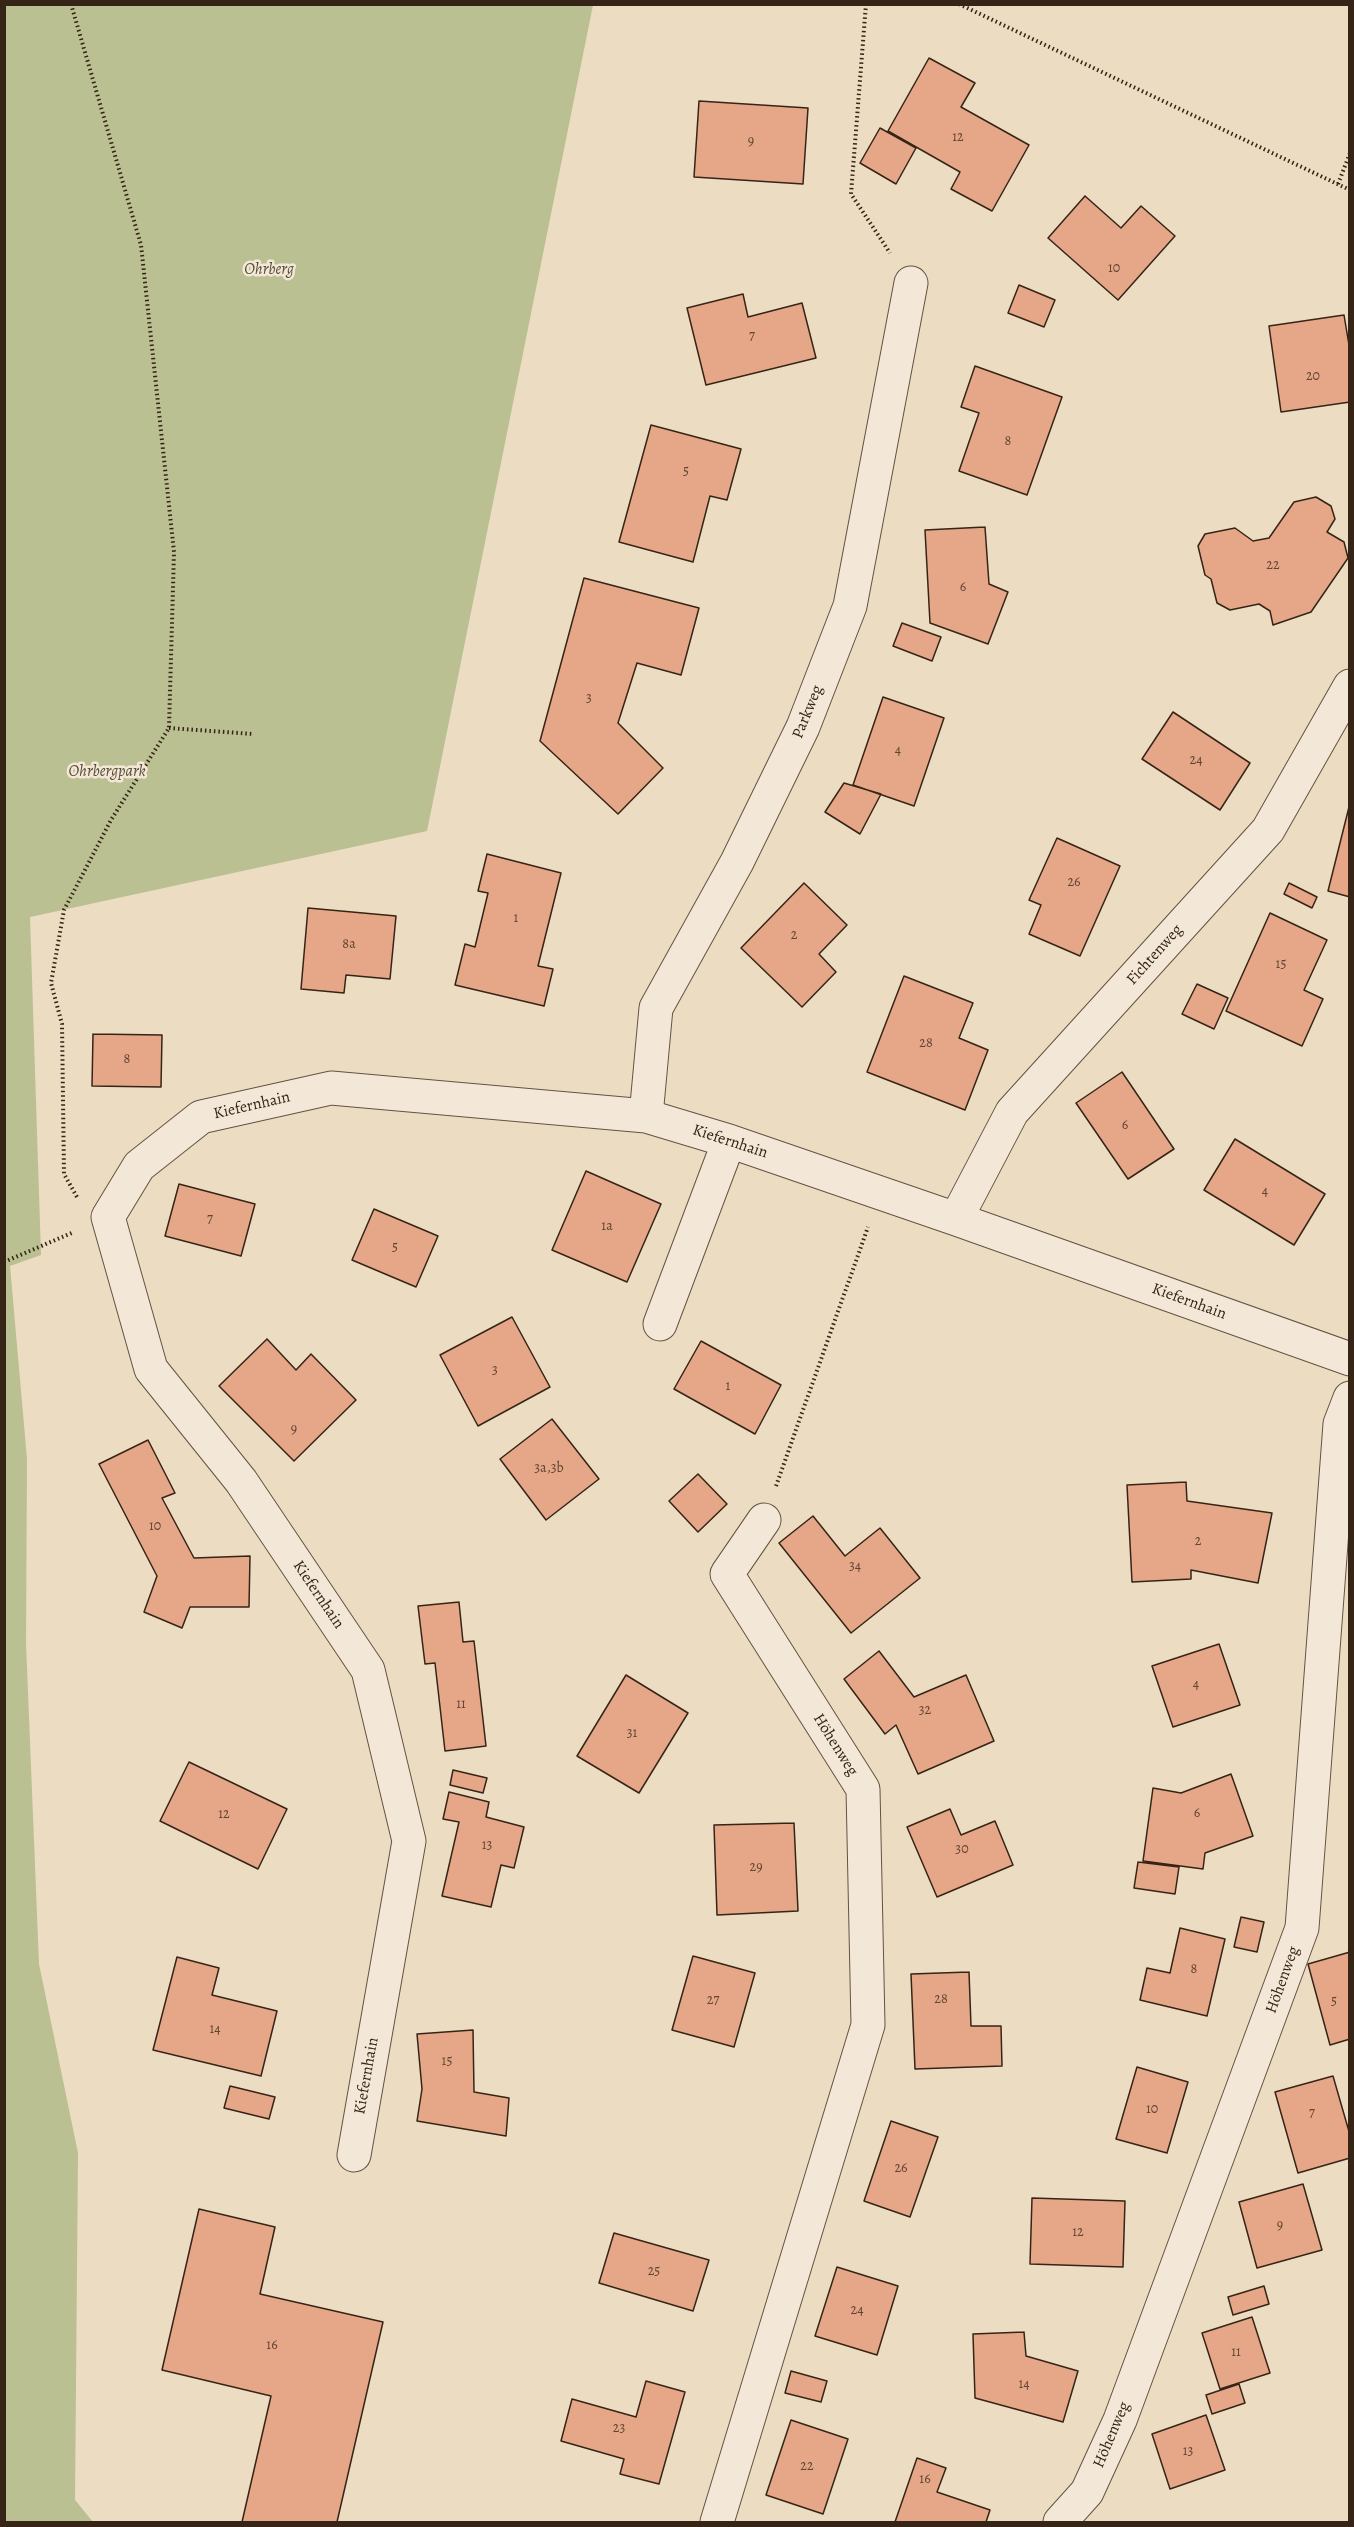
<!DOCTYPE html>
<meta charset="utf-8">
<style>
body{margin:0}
#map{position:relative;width:1354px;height:2527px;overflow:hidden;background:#ecdcc1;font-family:Alegreya,serif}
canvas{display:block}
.frame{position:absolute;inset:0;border:6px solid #362417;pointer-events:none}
</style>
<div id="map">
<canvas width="1354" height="2527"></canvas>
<div class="frame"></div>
</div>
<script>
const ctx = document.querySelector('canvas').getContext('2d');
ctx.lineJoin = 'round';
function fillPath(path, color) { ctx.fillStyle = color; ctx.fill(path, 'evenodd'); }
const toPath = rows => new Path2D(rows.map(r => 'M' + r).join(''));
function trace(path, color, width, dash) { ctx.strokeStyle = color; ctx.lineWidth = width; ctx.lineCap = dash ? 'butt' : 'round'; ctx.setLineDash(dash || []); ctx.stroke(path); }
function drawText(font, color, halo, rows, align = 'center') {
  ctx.font = font + ' Alegreya,serif'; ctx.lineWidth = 5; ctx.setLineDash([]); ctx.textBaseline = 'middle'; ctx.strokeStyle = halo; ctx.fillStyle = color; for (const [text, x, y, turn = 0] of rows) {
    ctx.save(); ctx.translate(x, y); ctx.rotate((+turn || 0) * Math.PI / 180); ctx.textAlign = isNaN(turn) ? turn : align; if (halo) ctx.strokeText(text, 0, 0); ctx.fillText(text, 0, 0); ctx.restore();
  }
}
fillPath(toPath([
 [5,4,593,5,427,831,30,917,41,1255,10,1266,27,1459,26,1643,39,1964,78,2153,75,2500,93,2522,4,2522]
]), '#bac091');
const building = toPath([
 [929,58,975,83,961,107,1029,145,992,211,951,189,960,172,888,131,929,58],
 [699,101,808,108,803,184,694,177,699,101],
 [880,128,916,148,896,184,860,163,880,128],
 [1085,196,1121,228,1141,206,1175,236,1118,300,1048,238,1085,196],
 [1019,285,1055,300,1044,327,1008,313,1019,285],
 [743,294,748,317,802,303,816,358,706,385,687,308,743,294],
 [1344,315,1350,351,1350,402,1281,412,1269,326,1344,315],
 [975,366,1062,397,1027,495,959,471,979,413,961,407,975,366],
 [651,425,741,449,727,500,710,496,693,562,619,542,651,425],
 [1316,497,1331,506,1335,519,1327,532,1344,542,1348,558,1311,612,1273,625,1270,611,1259,604,1230,610,1217,603,1211,579,1205,575,1198,546,1205,534,1235,528,1253,541,1269,538,1294,502,1316,497],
 [985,527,989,584,1008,592,988,644,930,623,925,530,985,527],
 [584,578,699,608,681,675,637,663,618,723,663,768,618,814,540,741,584,578],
 [902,623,941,637,932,661,893,646,902,623],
 [883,697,944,718,914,806,853,785,883,697],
 [1173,712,1250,763,1220,810,1142,759,1173,712],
 [844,783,881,794,860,834,825,812,844,783],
 [1349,807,1350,807,1350,897,1328,891,1349,807],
 [1057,838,1120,866,1080,956,1029,934,1041,905,1029,900,1057,838],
 [487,854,561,873,538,966,553,969,544,1006,455,985,465,944,475,947,488,893,478,891,487,854],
 [804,883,847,925,819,954,836,972,802,1007,741,948,804,883],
 [1289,883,1317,897,1312,908,1284,894,1289,883],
 [308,908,396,916,390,979,346,975,344,993,301,989,308,908],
 [1270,913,1327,940,1304,990,1323,999,1302,1046,1226,1011,1270,913],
 [904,976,973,1003,959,1038,988,1050,965,1110,867,1072,904,976],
 [1197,984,1228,998,1214,1029,1182,1014,1197,984],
 [93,1034,162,1035,161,1087,92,1086,93,1034],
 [1122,1072,1174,1149,1128,1179,1076,1103,1122,1072],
 [1235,1139,1325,1194,1294,1245,1204,1190,1235,1139],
 [586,1171,661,1204,627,1282,552,1250,586,1171],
 [179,1184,255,1204,241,1256,165,1236,179,1184],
 [374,1209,438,1236,416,1287,352,1260,374,1209],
 [512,1317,550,1387,478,1426,440,1355,512,1317],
 [267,1339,296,1370,311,1354,356,1400,294,1461,219,1386,267,1339],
 [701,1341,781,1385,755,1434,674,1389,701,1341],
 [552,1419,599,1479,546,1520,500,1459,552,1419],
 [148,1440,175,1493,162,1498,194,1558,250,1556,249,1607,190,1607,182,1628,144,1612,157,1576,99,1464,148,1440],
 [698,1474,727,1504,698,1532,669,1501,698,1474],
 [1186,1482,1187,1501,1272,1513,1258,1583,1191,1570,1191,1579,1132,1582,1127,1485,1186,1482],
 [813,1516,845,1556,880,1528,920,1578,851,1633,779,1543,813,1516],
 [459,1602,463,1642,474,1641,486,1746,445,1751,435,1663,425,1664,418,1606,459,1602],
 [1219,1644,1240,1705,1173,1727,1152,1666,1219,1644],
 [879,1651,914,1697,966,1675,994,1741,918,1774,896,1725,885,1734,844,1679,879,1651],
 [626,1675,688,1713,639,1793,577,1756,626,1675],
 [189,1762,287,1809,258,1869,160,1821,189,1762],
 [453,1770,487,1778,483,1793,450,1785,453,1770],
 [1231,1774,1253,1836,1205,1853,1203,1869,1143,1861,1153,1788,1181,1793,1231,1774],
 [449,1792,489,1802,486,1817,524,1827,514,1868,501,1865,491,1907,442,1896,459,1822,443,1819,449,1792],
 [950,1809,961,1835,995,1821,1013,1865,937,1897,907,1827,950,1809],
 [794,1823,798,1911,717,1915,714,1825,794,1823],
 [1138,1862,1179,1867,1175,1894,1134,1888,1138,1862],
 [1241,1917,1264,1922,1257,1952,1234,1947,1241,1917],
 [1180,1928,1225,1939,1207,2016,1140,2000,1147,1968,1170,1973,1180,1928],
 [1350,1952,1350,2039,1330,2045,1308,1964,1350,1952],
 [693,1956,755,1973,734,2047,672,2030,693,1956],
 [177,1957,219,1968,212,1995,277,2011,261,2076,153,2050,177,1957],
 [969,1972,971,2026,1001,2026,1002,2066,915,2069,911,1974,969,1972],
 [473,2030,474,2092,509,2098,506,2136,417,2121,422,2089,417,2034,473,2030],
 [1137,2067,1188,2082,1167,2153,1116,2139,1137,2067],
 [1333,2076,1350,2135,1350,2158,1298,2173,1275,2092,1333,2076],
 [230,2086,275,2097,269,2119,224,2108,230,2086],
 [891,2121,938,2137,910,2217,864,2201,891,2121],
 [1303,2184,1322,2250,1257,2268,1239,2202,1303,2184],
 [1032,2198,1125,2201,1123,2267,1030,2264,1032,2198],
 [199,2209,275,2227,260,2294,383,2322,337,2522,242,2522,271,2396,162,2370,199,2209],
 [614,2233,709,2260,693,2311,599,2283,614,2233],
 [837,2267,898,2286,877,2355,815,2336,837,2267],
 [1264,2286,1269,2304,1233,2315,1228,2297,1264,2286],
 [1252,2317,1270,2373,1220,2389,1202,2333,1252,2317],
 [1024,2332,1026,2356,1078,2371,1063,2422,975,2398,973,2334,1024,2332],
 [791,2371,827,2381,821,2402,785,2393,791,2371],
 [646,2381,685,2392,659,2484,620,2474,624,2459,561,2441,572,2399,636,2417,646,2381],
 [1239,2384,1245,2403,1212,2414,1206,2395,1239,2384],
 [1206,2415,1225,2470,1170,2489,1152,2434,1206,2415],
 [791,2420,848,2439,823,2514,766,2495,791,2420],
 [917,2458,946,2468,937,2492,990,2510,986,2522,895,2522,917,2458]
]);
fillPath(building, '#e5a788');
trace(building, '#362417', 1.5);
const minor = toPath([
 [646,1116,656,1008,737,862,803,727,850,606,911,283],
 [956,1219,1012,1112,1268,830,1350,686],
 [660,1324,729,1141],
 [354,2155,409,1841,368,1670,241,1481,151,1369,108,1217,139,1166,201,1117,331,1088,646,1116,729,1141,956,1219,1350,1359],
 [717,2522,868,2025,863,1789,727,1574,764,1520],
 [1060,2522,1087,2492,1120,2420,1302,1928,1340,1424,1350,1398]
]);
trace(minor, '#645242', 35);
trace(toPath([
 [71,4,141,245,174,552,169,728,111,820,64,910,51,983,62,1024,64,1174,77,1197],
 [866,4,851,194,890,253],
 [959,4,1350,190],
 [1338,184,1350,153],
 [169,728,253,734],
 [4,1262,74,1232],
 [776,1486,868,1227]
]), '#362417', 4, [1.5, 3]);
trace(minor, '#f3e8d7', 33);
drawText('14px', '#624533', null, [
 ["12",958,138],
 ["9",751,142],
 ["10",1114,269],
 ["7",752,337],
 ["20",1313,377],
 ["8",1008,442],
 ["5",686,472],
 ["22",1273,566],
 ["6",963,588],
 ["3",589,699],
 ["4",898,751],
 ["24",1196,761],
 ["26",1074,883],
 ["1",516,919],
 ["2",794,936],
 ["8a",349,945],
 ["15",1281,965],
 ["28",926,1044],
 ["8",127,1060],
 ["6",1125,1126],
 ["4",1265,1192],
 ["7",210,1220],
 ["1a",607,1227],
 ["5",395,1248],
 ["3",495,1371],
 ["1",728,1387],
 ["9",294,1430],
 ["3a,3b",549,1469],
 ["10",155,1527],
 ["2",1198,1542],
 ["34",855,1567],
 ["4",1196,1685],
 ["11",461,1705],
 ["32",925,1711],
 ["31",632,1734],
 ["6",1197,1814],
 ["12",224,1815],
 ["13",487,1846],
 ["30",962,1850],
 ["29",756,1868],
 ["8",1194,1970],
 ["28",941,2000],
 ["27",713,2001],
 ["5",1334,2002],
 ["14",215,2030],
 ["15",447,2062],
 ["10",1152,2110],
 ["7",1312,2114],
 ["26",901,2169],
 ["9",1280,2226],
 ["12",1078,2233],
 ["25",654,2272],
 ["24",857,2311],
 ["16",272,2346],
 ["11",1236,2353],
 ["14",1024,2385],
 ["23",619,2429],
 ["13",1188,2452],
 ["22",807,2467],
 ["16",925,2480]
]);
drawText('italic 16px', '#574b36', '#f3e8d7', [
 ["Ohrberg",269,270],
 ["Ohrbergpark",107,772]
]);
drawText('16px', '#362417', '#f3e8d7', [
 ["Parkweg",808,712,-68],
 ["Fichtenweg",1155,955,-48],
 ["Kiefernhain",252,1106,-13],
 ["Kiefernhain",730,1142,18],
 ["Kiefernhain",1189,1302,20],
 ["Kiefernhain",318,1595,56],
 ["Höhenweg",835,1745,58],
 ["Höhenweg",1283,1980,-70],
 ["Kiefernhain",367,2076,-80],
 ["Höhenweg",1112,2435,-67]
]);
</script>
